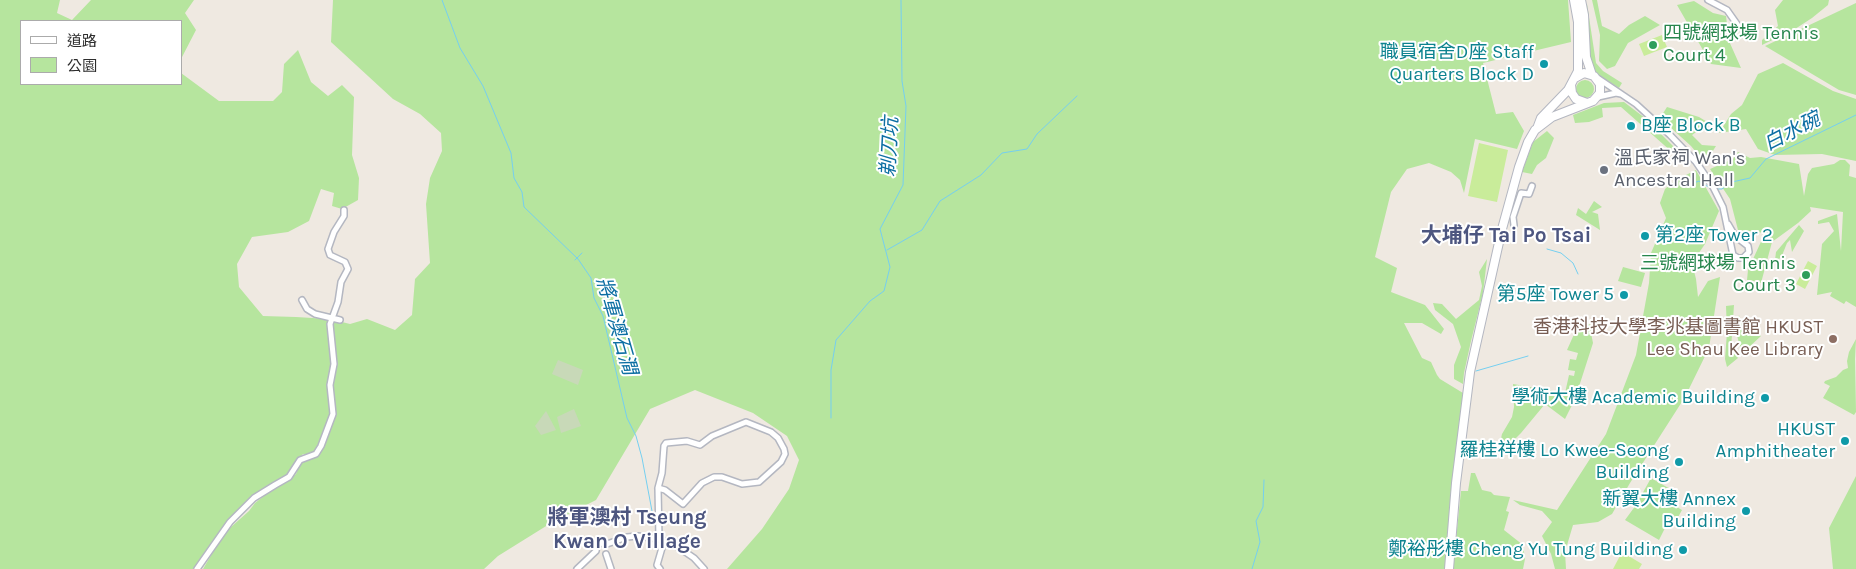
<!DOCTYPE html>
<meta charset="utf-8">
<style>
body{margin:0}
#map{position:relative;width:1856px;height:569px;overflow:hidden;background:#efe9e1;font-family:Karla,"Noto Sans TC",sans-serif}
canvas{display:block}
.legend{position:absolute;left:20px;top:20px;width:162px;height:65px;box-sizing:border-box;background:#fff;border:1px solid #ababab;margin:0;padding:6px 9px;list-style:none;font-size:15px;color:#2e2e2e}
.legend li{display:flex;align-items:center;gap:10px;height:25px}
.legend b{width:25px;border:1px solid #ababab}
</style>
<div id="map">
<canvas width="1856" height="569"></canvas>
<ul class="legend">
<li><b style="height:6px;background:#fff"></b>道路</li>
<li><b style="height:14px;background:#b6e59e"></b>公園</li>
</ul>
</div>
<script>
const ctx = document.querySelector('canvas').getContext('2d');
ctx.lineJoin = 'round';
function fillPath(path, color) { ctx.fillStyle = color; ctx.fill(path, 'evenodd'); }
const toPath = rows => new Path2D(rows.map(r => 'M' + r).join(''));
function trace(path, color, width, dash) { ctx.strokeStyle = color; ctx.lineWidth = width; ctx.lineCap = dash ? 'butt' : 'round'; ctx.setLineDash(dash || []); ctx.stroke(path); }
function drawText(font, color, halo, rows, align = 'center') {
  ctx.font = font + ' Karla,"Noto Sans TC",sans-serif'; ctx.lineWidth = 4; ctx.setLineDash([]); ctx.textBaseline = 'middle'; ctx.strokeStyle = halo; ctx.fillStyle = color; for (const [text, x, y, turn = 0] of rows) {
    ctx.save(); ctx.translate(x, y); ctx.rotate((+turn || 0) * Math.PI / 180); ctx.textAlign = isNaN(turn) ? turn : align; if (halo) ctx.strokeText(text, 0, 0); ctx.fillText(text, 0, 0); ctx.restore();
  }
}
fillPath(toPath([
 [0,0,60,0,57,13,72,20,91,0,194,0,185,13,196,30,181,59,181,21,21,21,21,84,181,84,181,73,219,101,273,101,282,92,284,64,298,50,311,82,328,96,342,85,354,97,352,155,359,178,358,200,342,209,332,206,334,193,321,189,309,221,288,232,252,237,237,264,239,287,263,316,296,317,329,319,327,330,331,358,328,385,330,415,328,423,316,450,311,454,303,454,296,462,292,471,287,476,264,490,239,515,198,569,0,569],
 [333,0,1568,0,1571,42,1483,63,1496,114,1513,112,1524,131,1517,149,1475,139,1464,193,1460,180,1451,172,1429,163,1407,169,1391,192,1375,257,1397,268,1391,292,1425,305,1444,329,1441,334,1422,323,1404,323,1422,358,1431,362,1437,375,1440,379,1463,393,1451,490,1445,569,727,569,762,529,789,489,799,460,787,436,753,413,695,390,650,409,596,500,551,523,498,556,484,569,203,569,220,540,231,527,249,511,255,503,278,485,289,480,296,474,300,464,305,459,312,458,320,453,335,415,333,385,336,358,332,330,334,320,350,324,367,319,395,330,412,315,415,279,430,263,426,204,430,178,442,151,441,133,420,114,393,99,331,42],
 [1592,0,1597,0,1602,26,1619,34,1629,25,1645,16,1660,25,1628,43,1615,66,1607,69,1599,61,1600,35],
 [1783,0,1829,0,1828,5,1812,18,1795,29,1762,45,1762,40,1778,26,1775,10],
 [1694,1,1713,13,1726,16,1729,41,1741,68,1711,64,1677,5],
 [1856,3,1856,95,1839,90,1765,46],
 [1587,4,1596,63,1603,71,1622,83,1619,88,1600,76,1592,68,1588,60],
 [1783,63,1833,91,1856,99,1856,161,1822,154,1775,155,1758,149,1746,129,1719,133,1731,114,1742,105,1758,74],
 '1576 89a9 9 0 1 1 18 0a9 9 0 1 1-18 0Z',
 [1624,102,1645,118,1684,157,1681,160,1621,107,1602,108,1603,117,1589,122,1575,123,1573,115,1604,103],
 [1667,107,1699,117,1709,123,1692,135,1702,145,1716,146,1705,163,1691,146,1660,118],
 [1547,131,1554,138,1546,158,1537,165,1532,174,1522,172,1533,142],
 [1738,152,1750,158,1761,157,1799,164,1804,196,1808,174,1812,168,1834,164,1840,160,1845,160,1850,165,1849,176,1856,178,1856,307,1846,301,1844,304,1830,296,1832,292,1817,295,1822,244,1834,231,1829,222,1818,224,1818,221,1837,214,1841,251,1843,212,1810,207,1811,211,1798,223,1772,242,1761,283,1747,280,1748,270,1765,233,1738,230,1730,199,1710,169,1733,159],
 [1696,170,1719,211,1705,244,1692,263,1696,279,1698,297,1708,281,1720,277,1709,348,1685,397,1630,483,1612,514,1598,522,1573,525,1565,552,1566,569,1555,569,1551,554,1542,536,1552,522,1542,511,1520,505,1513,500,1557,510,1606,434,1636,355,1649,283,1651,253,1666,218,1660,203,1665,189,1674,181],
 [1594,201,1602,207,1592,212,1598,214,1600,230,1576,215,1578,208,1586,214],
 [1799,225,1804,231,1792,252,1790,240,1787,243,1781,258,1775,260,1776,252],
 [1487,259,1483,293,1471,341,1464,373,1463,384,1454,379,1454,365,1461,347,1453,324,1435,310,1433,303,1442,304,1456,319,1479,300,1482,286,1479,272],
 [1623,267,1645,273,1641,287,1618,281],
 [1734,305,1731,349,1738,358,1727,367,1725,359,1727,332,1726,306],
 [1739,315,1744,332,1751,330,1761,336,1747,349,1741,350,1736,332],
 [1580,321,1591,325,1591,333,1593,343,1575,399,1565,419,1545,404,1521,433,1501,453,1500,443,1502,434,1512,417,1514,407,1513,384,1565,393,1569,375,1574,376,1575,371,1568,370,1570,359,1576,360,1578,353,1567,350],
 [1856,339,1855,359,1856,412,1854,415,1823,398,1830,386,1824,383,1825,381,1836,377,1843,370,1848,368,1847,361,1849,352],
 [1471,473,1475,473,1482,490,1491,492,1494,495,1510,497,1506,511,1509,512,1504,530,1523,545,1525,559,1523,569,1453,569,1461,491,1468,491],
 [1856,476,1856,569,1833,569,1829,528],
 [1651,478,1672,490,1667,501,1682,510,1676,521,1669,520,1659,540,1625,520,1636,505]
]), '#b6e59e');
fillPath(toPath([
 [558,360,583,370,578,385,552,374],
 [574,409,581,426,561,433,557,417],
 [546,411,556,430,541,435,535,426]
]), '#c8d9b8');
fillPath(toPath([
 [1662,35,1667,47,1644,56,1639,44],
 [1479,143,1508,150,1497,202,1468,196],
 [1808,261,1817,266,1805,289,1796,284],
 [1622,552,1642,564,1639,569,1613,569]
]), '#c9ec9a');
trace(toPath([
 [442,0,460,48,483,86,511,153,514,178,522,192,524,207,578,259,591,278,594,298,603,316,627,418,636,436,642,458,652,511],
 [1691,184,1699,181,1710,188],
 [1716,189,1722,189,1732,182,1750,178,1766,159,1856,115],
 [1547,249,1561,253,1573,263,1578,274],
 [887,250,922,230,940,201,981,175,1002,153,1027,149,1037,134,1077,96],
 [575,260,582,253],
 [1476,371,1528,356],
 [831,418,831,370,836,340,870,301,884,291,890,267,880,229,903,185,906,106,902,81,901,0],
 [1252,569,1260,542,1256,521,1263,507,1264,480]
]), '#75cff0', 1);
const street = toPath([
 [1708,0,1727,10,1739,27],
 [1599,79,1636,104,1670,135,1696,162,1713,187,1723,207,1733,255,1738,258,1743,258,1749,252,1748,246,1735,236,1728,224],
 [1598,97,1616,93,1621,94],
 [1514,225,1513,217,1521,193,1529,194,1532,186],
 [302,300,307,309,315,314,340,320],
 [658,488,665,490,683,504,702,483,714,477,722,477,742,484,759,482,781,462,785,454,784,449,778,438,771,432,746,422,712,436,700,445,687,441,666,443,664,446,662,473,658,488,659,539],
 [606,554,611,569],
 [197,569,230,522,254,498,275,485,289,477,300,460,316,454,321,446,333,414,330,385,334,364,330,324,338,302,341,282,348,269,345,262,330,255,328,249,334,232,344,216,344,210],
 [577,569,596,551,597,546,600,543,607,544,627,537,638,536,659,539,675,545,694,558,704,569],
 [660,569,657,565,664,541]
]);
const secondary = toPath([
 [1581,0,1584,15,1586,57,1592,75],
 [1571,85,1572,93,1576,99,1587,103],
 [1538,126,1541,118,1568,90,1578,71,1578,22,1574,0],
 [1449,569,1456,483,1470,372,1502,229,1519,167,1528,142,1535,130,1552,117,1593,101,1600,93,1600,84,1594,76,1584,73,1575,78]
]);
trace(street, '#b4b7c1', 8);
trace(secondary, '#b4b7c1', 10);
trace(street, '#fff', 5);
trace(secondary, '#fff', 8);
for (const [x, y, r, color] of [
 [1653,45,5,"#2e9e5b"],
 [1544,64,5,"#0f9aa8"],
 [1631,126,5,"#0f9aa8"],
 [1604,170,5,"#6b7280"],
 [1645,236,5,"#0f9aa8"],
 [1806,275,5,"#2e9e5b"],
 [1624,295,5,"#0f9aa8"],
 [1833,339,5,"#8d6e63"],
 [1765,398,5,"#0f9aa8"],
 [1845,441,5,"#0f9aa8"],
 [1679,462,5,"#0f9aa8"],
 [1746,511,5,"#0f9aa8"],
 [1683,550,5,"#0f9aa8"]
]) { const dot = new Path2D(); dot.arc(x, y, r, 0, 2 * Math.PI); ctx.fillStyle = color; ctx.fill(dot); trace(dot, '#fff', 2); }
drawText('19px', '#27864d', '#fff', [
 ["四號網球場 Tennis",1663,34],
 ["Court 4",1663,56],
 ["三號網球場 Tennis",1796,264,"right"],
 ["Court 3",1796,286,"right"]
], 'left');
drawText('19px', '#0d838f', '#fff', [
 ["職員宿舍D座 Staff",1534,53],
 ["Quarters Block D",1534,75],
 ["B座 Block B",1641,126,"left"],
 ["第2座 Tower 2",1655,236,"left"],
 ["第5座 Tower 5",1614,295],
 ["學術大樓 Academic Building",1755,398],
 ["HKUST",1835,430],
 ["Amphitheater",1835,452],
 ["羅桂祥樓 Lo Kwee-Seong",1669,451],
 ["Building",1669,473],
 ["新翼大樓 Annex",1736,500],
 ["Building",1736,522],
 ["鄭裕彤樓 Cheng Yu Tung Building",1673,550]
], 'right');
drawText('19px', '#5b616d', '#fff', [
 ["溫氏家祠 Wan's",1614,159],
 ["Ancestral Hall",1614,181]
], 'left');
drawText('19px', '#785e54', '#fff', [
 ["香港科技大學李兆基圖書館 HKUST",1823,328],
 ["Lee Shau Kee Library",1823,350]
], 'right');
drawText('italic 20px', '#0d6fa3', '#fff', [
 ["白水碗",1792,132,-27],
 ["剃刀坑",890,147,-87],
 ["將軍澳石澗",616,326,74]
]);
drawText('bold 21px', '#4d5680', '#fff', [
 ["大埔仔 Tai Po Tsai",1506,236],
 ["將軍澳村 Tseung",627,518],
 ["Kwan O Village",627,542]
]);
</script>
